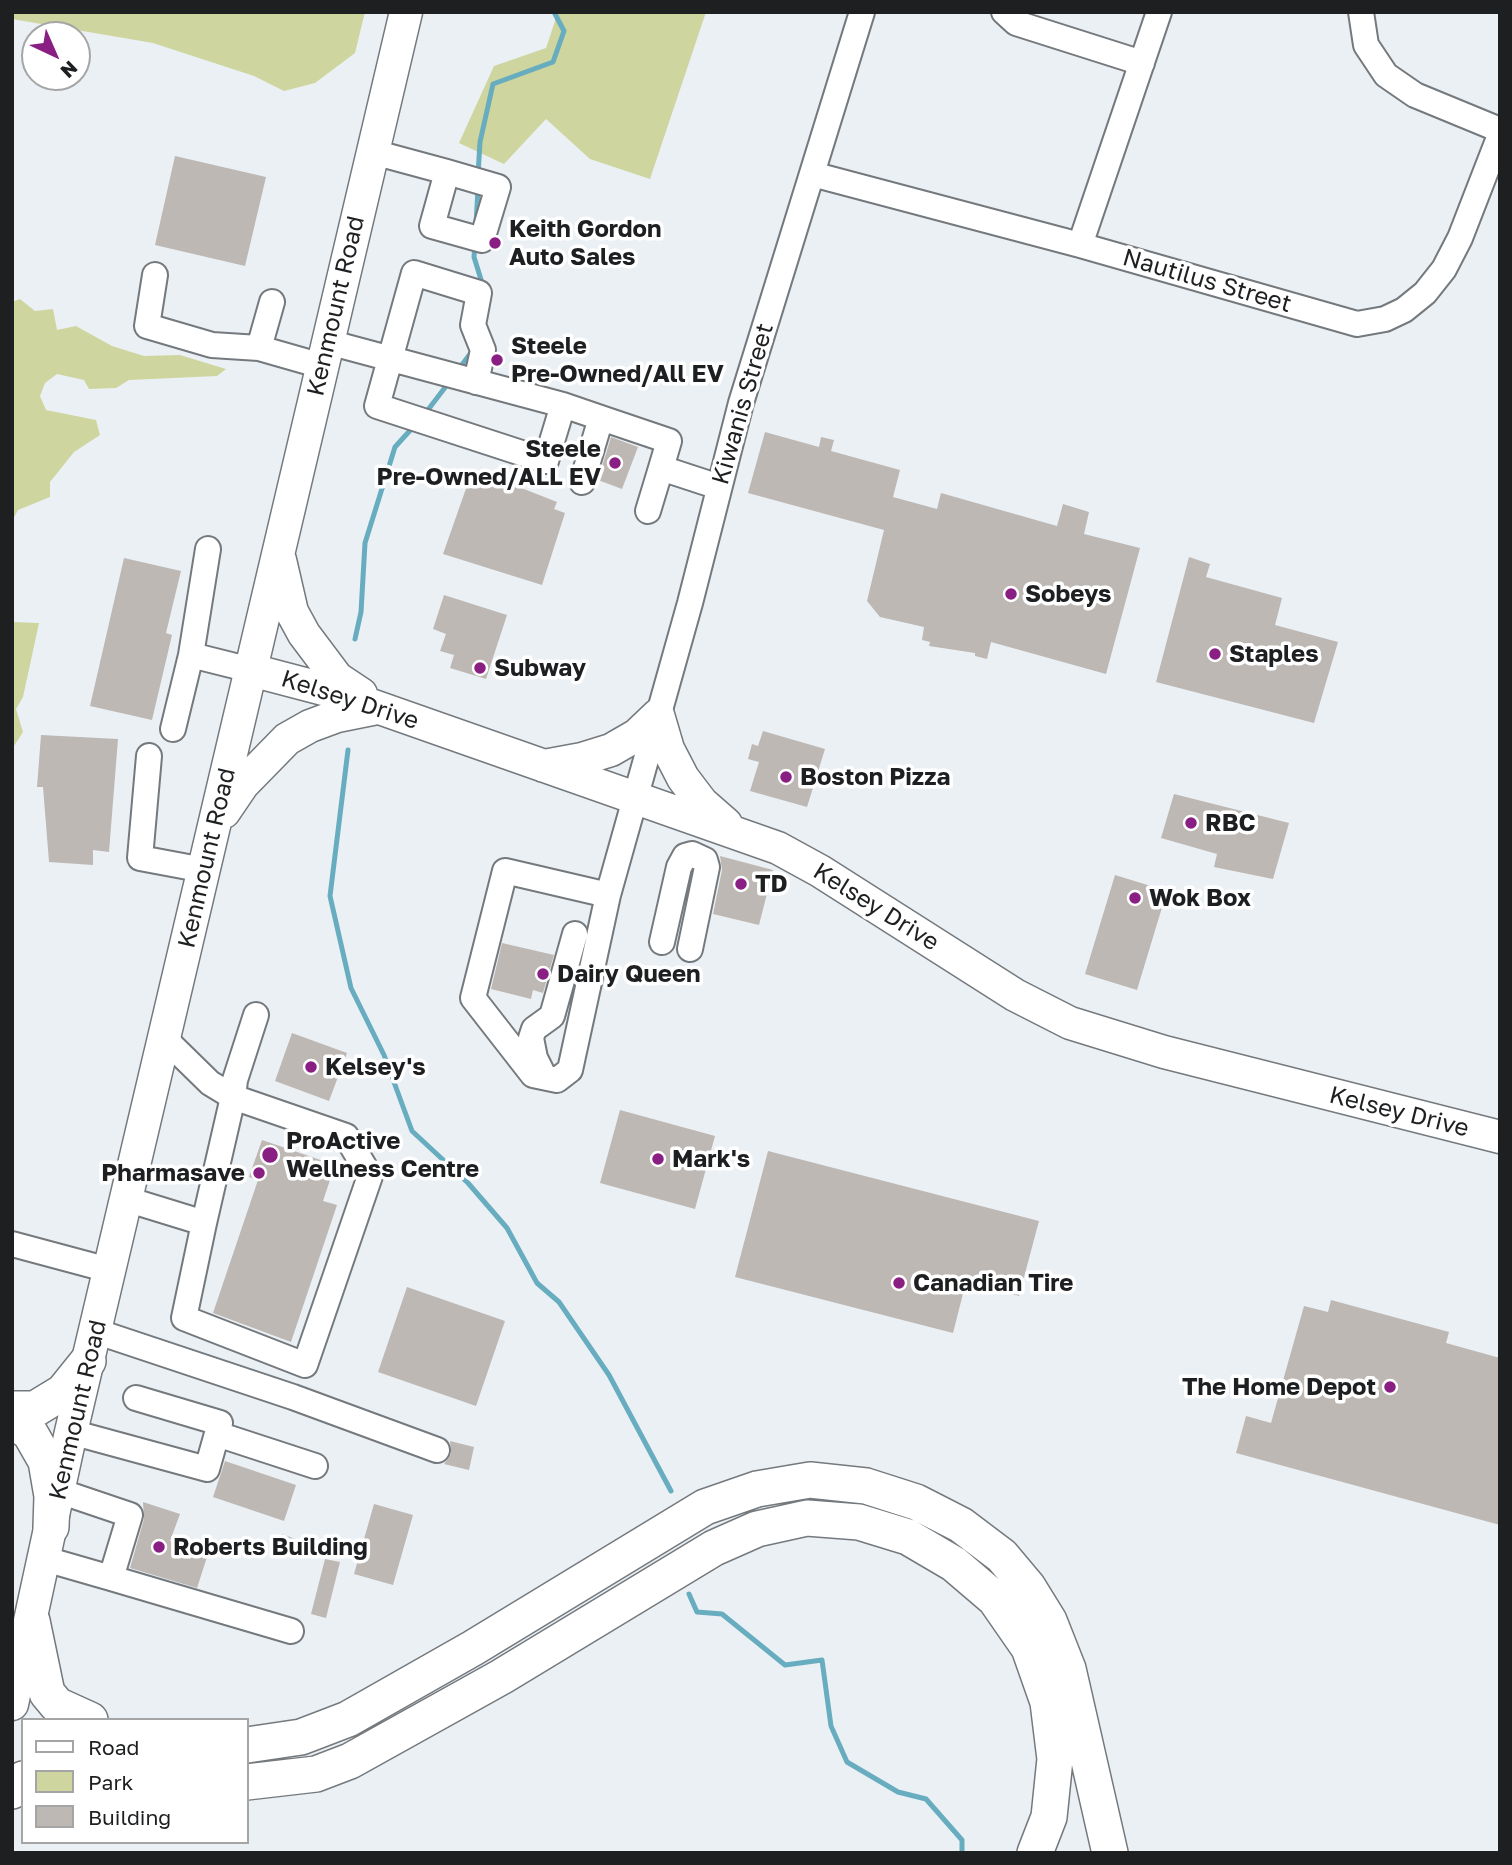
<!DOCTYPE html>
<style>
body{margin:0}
#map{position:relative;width:1512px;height:1865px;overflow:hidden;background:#ebf0f5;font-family:"Golos Text",sans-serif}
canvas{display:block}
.frame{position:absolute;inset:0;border:14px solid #1d1f21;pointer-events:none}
.legend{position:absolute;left:21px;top:1718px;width:228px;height:126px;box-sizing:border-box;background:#fff;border:2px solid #a5a5a6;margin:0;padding:9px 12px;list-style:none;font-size:21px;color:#1d1f21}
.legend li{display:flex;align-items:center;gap:14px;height:35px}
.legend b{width:35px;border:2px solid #a5a5a6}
.north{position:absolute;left:21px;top:21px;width:70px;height:70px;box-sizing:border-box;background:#fff;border:2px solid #a5a5a6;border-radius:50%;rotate:136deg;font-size:19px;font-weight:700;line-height:28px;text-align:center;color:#1d1f21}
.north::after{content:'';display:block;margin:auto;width:24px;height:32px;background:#891e83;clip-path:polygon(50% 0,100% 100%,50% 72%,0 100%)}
</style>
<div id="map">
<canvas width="1512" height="1865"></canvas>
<div class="frame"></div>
<ul class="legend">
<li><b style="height:9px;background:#fff"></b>Road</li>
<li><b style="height:19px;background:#ced59f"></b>Park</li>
<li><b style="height:19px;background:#bdb8b4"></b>Building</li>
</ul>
<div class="north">N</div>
</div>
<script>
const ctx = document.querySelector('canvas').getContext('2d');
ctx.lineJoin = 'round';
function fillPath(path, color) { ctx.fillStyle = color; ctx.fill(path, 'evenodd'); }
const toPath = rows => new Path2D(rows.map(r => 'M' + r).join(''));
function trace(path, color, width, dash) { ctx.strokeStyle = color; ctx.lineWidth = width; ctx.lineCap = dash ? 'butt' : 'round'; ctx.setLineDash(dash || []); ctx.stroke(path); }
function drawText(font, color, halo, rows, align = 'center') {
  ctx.font = font + ' "Golos Text",sans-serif'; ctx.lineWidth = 7; ctx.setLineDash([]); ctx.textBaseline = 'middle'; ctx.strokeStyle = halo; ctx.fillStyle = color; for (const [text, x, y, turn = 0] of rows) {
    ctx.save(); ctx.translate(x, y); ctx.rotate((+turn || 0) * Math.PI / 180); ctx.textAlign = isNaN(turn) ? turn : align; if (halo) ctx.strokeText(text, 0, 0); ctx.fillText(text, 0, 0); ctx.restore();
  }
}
fillPath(toPath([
 [12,12,365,12,355,53,315,83,284,91,254,76,153,43,12,19],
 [558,12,706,12,650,179,590,159,546,119,504,164,459,143,494,66,546,48],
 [20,299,35,311,53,309,57,330,76,326,112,346,144,356,180,355,226,369,217,376,129,380,116,388,89,389,84,380,57,374,45,383,40,396,46,410,96,420,100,435,74,452,50,482,50,497,18,510,12,521,12,302],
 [12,622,39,623,23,697,16,709,23,732,12,749]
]), '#ced59f');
trace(toPath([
 [478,175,480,142,493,84,553,62,564,31,554,12],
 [476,224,478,189],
 [475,244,474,257,483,286],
 [458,370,473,350],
 [424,415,450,381],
 [355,639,361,612,365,543,395,447,415,425],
 [348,750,330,896,351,988,384,1055,412,1131,468,1183,507,1228,537,1283,559,1302,609,1375,671,1491],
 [689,1594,697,1612,722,1614,785,1665,822,1660,831,1726,847,1762,898,1792,926,1799,962,1840,962,1853]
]), '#67adbf', 5);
fillPath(toPath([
 [175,156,266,177,245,266,155,245],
 [765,432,819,447,821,437,834,440,831,451,900,470,893,497,937,509,941,493,1057,526,1063,504,1089,512,1084,534,1140,548,1106,674,991,642,987,659,975,656,975,653,929,646,930,642,922,640,924,627,880,617,867,601,884,530,748,493],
 [611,437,638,447,622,489,598,480],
 [491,476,557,502,554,509,565,513,542,585,443,554,469,480],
 [1189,557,1210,564,1206,577,1282,598,1275,625,1338,642,1314,723,1156,682],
 [124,558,181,571,166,633,172,635,152,720,90,706],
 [444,595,507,615,486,679,450,668,454,655,440,651,446,634,433,629],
 [763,731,825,749,807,807,750,791,759,762,748,759,752,744,758,746],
 [41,735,118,739,109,852,93,850,93,865,49,862,43,787,37,787],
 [1174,794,1289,823,1273,879,1214,867,1217,854,1161,838],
 [720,856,773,870,759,925,713,914,722,870],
 [1115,875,1167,891,1137,990,1085,974],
 [502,943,554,955,543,993,533,990,531,999,491,989],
 [292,1033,347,1053,329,1101,275,1081],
 [620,1110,715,1136,695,1209,600,1183],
 [262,1140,335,1165,323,1201,337,1205,291,1342,213,1313,258,1180,249,1177],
 [768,1151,1039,1221,1019,1296,966,1282,953,1333,735,1277],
 [407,1287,505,1321,476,1406,378,1372],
 [1331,1300,1449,1332,1446,1343,1500,1358,1500,1525,1236,1453,1246,1416,1271,1423,1304,1306,1328,1312],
 [450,1441,474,1447,469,1470,444,1464,451,1454],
 [225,1461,296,1485,284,1521,213,1497],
 [143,1502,180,1514,170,1541,208,1554,197,1588,130,1568,144,1519],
 [374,1504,413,1515,393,1585,354,1574],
 [282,1534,306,1543,301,1556,277,1547],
 [325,1559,340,1562,326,1618,311,1614]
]), '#bdb8b4');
const minor = toPath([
 [1004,12,1016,23,1142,63],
 [1361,12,1366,45,1386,75,1415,95,1500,130],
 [373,152,447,172,498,187,482,240,432,226,447,172],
 [812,174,1080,245,1357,324,1385,319,1404,310,1425,293,1444,269,1460,238,1500,135],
 [1080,245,1159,12],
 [155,275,147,326,212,345,259,348],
 [272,302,259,348,322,366],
 [328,342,563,405],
 [476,382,483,350,473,325,479,293,414,273,377,406,546,461,563,405,601,418],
 [582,482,601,418,669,441,661,468,719,487],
 [648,511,661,468],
 [191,655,208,549],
 [173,729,191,655,251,670],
 [149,756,140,858,204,870],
 [608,895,505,871,473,998,533,1075,557,1080,570,1070,608,895,690,603,741,403,862,12],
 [662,942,679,867,685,856,692,854,705,860,707,867,690,949],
 [164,1038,210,1083,233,1097,235,1080,256,1015],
 [544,1076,535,1058,531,1038,534,1029,552,1016,575,934],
 [126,1199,204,1223,184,1318,305,1365,370,1176,346,1136,233,1097,204,1223],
 [12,1244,109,1270],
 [95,1331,293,1397,437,1450],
 [71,1432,207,1469,220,1423,136,1398],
 [217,1434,315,1466],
 [45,1559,111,1578,130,1515,59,1491],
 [111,1578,291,1631]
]);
const major = toPath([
 [280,560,292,612,304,634,337,678,361,694],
 [251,670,331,691,778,848,820,871,1015,995,1070,1023,1164,1052,1500,1137],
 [544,766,582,759,611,750,637,735,658,715,668,749,683,778,702,803,726,824],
 [224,812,243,784,287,739,310,726,337,716,377,708],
 [12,1704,71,1432,406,12]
]);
const highway = toPath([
 [12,1409,35,1409,63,1392,88,1361],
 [12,1420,30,1433,46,1461,52,1496,51,1527],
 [32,1621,47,1693,57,1705,90,1720],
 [247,1745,301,1737,348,1719,473,1648,705,1507,757,1489,810,1480,866,1486,916,1502,961,1525,1002,1556,1028,1587,1049,1621,1068,1669,1110,1853],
 [247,1782,316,1774,350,1761,501,1677,714,1548,757,1529,807,1518,859,1522,908,1537,954,1564,995,1599,1029,1648,1048,1702,1055,1759,1049,1817,1035,1853],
 [12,1791,23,1779]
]);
trace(minor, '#74797d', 28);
trace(major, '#74797d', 35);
trace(highway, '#74797d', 38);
trace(minor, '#fff', 24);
trace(major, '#fff', 32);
trace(highway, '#fff', 35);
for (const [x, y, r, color] of [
 [495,243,7,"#891e83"],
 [497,360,7,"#891e83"],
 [615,463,7,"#891e83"],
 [1011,594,7,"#891e83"],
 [1215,654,7,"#891e83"],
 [480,668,7,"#891e83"],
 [786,777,7,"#891e83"],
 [1191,823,7,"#891e83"],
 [741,884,7,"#891e83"],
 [1135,898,7,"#891e83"],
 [543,974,7,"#891e83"],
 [311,1067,7,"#891e83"],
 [270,1155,9,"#891e83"],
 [658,1159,7,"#891e83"],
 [259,1173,7,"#891e83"],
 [899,1283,7,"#891e83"],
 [1390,1387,7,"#891e83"],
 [159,1547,7,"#891e83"]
]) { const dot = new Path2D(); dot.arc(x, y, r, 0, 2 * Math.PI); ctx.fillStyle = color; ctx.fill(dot); trace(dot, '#fff', 2.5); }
drawText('bold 24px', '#1d1f21', '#fff', [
 ["Keith Gordon",509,229],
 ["Auto Sales",509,257],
 ["Steele",511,346],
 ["Pre-Owned/All EV",511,374],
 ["Steele",601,449,"right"],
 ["Pre-Owned/ALL EV",601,477,"right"],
 ["Sobeys",1025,594],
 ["Staples",1229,654],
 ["Subway",494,668],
 ["Boston Pizza",800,777],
 ["RBC",1205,823],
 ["TD",755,884],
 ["Wok Box",1149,898],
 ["Dairy Queen",557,974],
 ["Kelsey's",325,1067],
 ["ProActive",286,1141],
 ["Wellness Centre",286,1169],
 ["Mark's",672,1159],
 ["Pharmasave",245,1173,"right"],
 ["Canadian Tire",913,1283],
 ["The Home Depot",1376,1387,"right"],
 ["Roberts Building",173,1547]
], 'left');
drawText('24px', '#1d1f21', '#fff', [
 ["Nautilus Street",1207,281,16],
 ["Kenmount Road",336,306,-77],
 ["Kiwanis Street",743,404,-74],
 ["Kelsey Drive",350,700,18],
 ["Kenmount Road",207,858,-77],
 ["Kelsey Drive",876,907,32],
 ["Kelsey Drive",1399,1112,14],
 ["Kenmount Road",78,1410,-77]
]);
</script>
